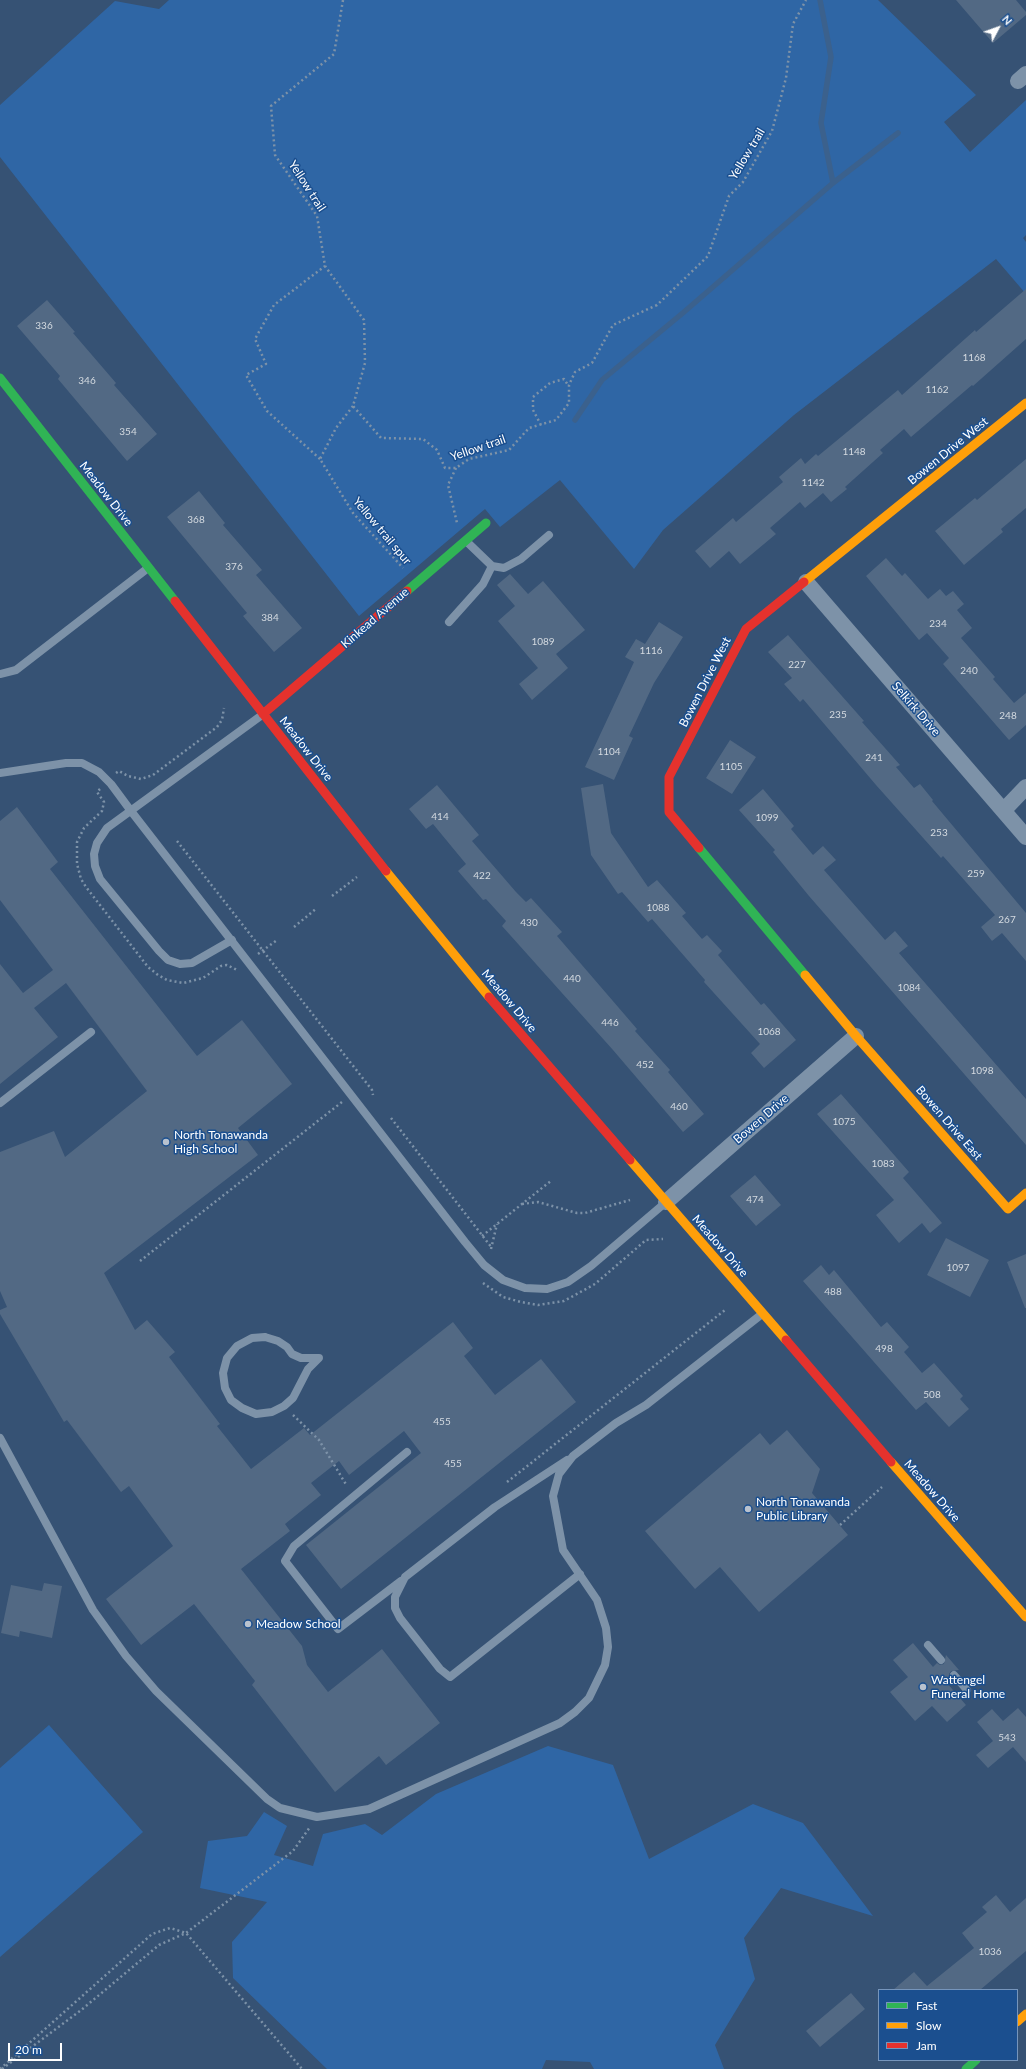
<!DOCTYPE html>
<style>
body{margin:0}
#map{position:relative;width:1026px;height:2069px;overflow:hidden;background:#365274;font-family:Lato,sans-serif}
canvas{display:block}
.legend{position:absolute;left:878px;top:1989px;width:140px;height:72px;box-sizing:border-box;background:#1b4f8f;border:1px solid #7695bc;margin:0;padding:5px 7px;list-style:none;font-size:12px;color:#fff}
.legend li{display:flex;align-items:center;gap:8px;height:20px}
.legend b{width:20px;border:1px solid #7695bc}
.north{position:absolute;left:978px;top:8px;width:40px;height:40px;-webkit-text-stroke:3px #1b4f8f;paint-order:stroke;rotate:49deg;font-size:11px;font-weight:700;line-height:16px;text-align:center;color:#fff}
.north::after{content:'';display:block;margin:auto;width:14px;height:18px;background:#fff;clip-path:polygon(50% 0,100% 100%,50% 72%,0 100%)}
.scale{position:absolute;left:8px;top:2043px;width:54px;height:18px;box-sizing:border-box;border:2px solid #fff;border-top:0;padding-left:5px;font-size:12px;line-height:14px;white-space:nowrap;color:#fff;-webkit-text-stroke:3px #1b4f8f;paint-order:stroke}
</style>
<div id="map">
<canvas width="1026" height="2069"></canvas>
<ul class="legend">
<li><b style="height:5px;background:#30b455"></b>Fast</li>
<li><b style="height:5px;background:#ff9f0a"></b>Slow</li>
<li><b style="height:5px;background:#e5322d"></b>Jam</li>
</ul>
<div class="north">N</div>
<div class="scale">20 m</div>
</div>
<script>
const ctx = document.querySelector('canvas').getContext('2d');
ctx.lineJoin = 'round';
function fillPath(path, color) { ctx.fillStyle = color; ctx.fill(path, 'evenodd'); }
const toPath = rows => new Path2D(rows.map(r => 'M' + r).join(''));
function trace(path, color, width, dash) { ctx.strokeStyle = color; ctx.lineWidth = width; ctx.lineCap = dash ? 'butt' : 'round'; ctx.setLineDash(dash || []); ctx.stroke(path); }
function drawText(font, color, halo, rows, align = 'center') {
  ctx.font = font + ' Lato,sans-serif'; ctx.lineWidth = 3; ctx.setLineDash([]); ctx.textBaseline = 'middle'; ctx.strokeStyle = halo; ctx.fillStyle = color; for (const [text, x, y, turn = 0] of rows) {
    ctx.save(); ctx.translate(x, y); ctx.rotate((+turn || 0) * Math.PI / 180); ctx.textAlign = isNaN(turn) ? turn : align; if (halo) ctx.strokeText(text, 0, 0); ctx.fillText(text, 0, 0); ctx.restore();
  }
}
fillPath(toPath([
 [169,0,878,0,976,95,944,122,970,152,1026,100,1026,235,1023,238,1026,242,1026,294,996,259,794,415,663,530,634,569,560,480,500,527,485,509,359,616,0,157,0,105,115,1,159,9],
 [49,1725,143,1832,0,1957,0,1768],
 [548,1746,613,1765,649,1859,753,1804,803,1823,873,1916,781,1888,744,1938,755,1979,715,2045,724,2069,594,2069,590,2062,546,2060,542,2069,327,2069,233,1978,232,1942,267,1902,200,1888,208,1841,247,1836,264,1812,287,1826,274,1855,313,1866,323,1834,365,1824,382,1835,436,1794]
]), '#2f66a5');
trace(toPath([
 [820,0,831,57,821,123,833,183],
 [575,420,602,380,684,312,833,183,898,133]
]), '#3b618d', 5.5);
fillPath(toPath([
 [956,0,1016,0,1026,12,1026,15,993,43],
 [1026,289,1026,339,973,386,972,385,911,437,904,429,880,450,883,453,845,487,847,489,831,502,823,493,805,508,800,502,770,528,776,534,740,564,729,551,710,568,695,551,733,518,736,522,783,482,779,477,801,458,805,464,816,454,818,456,898,390,902,395,975,330,976,332],
 [47,300,75,332,73,333,116,383,114,385,157,434,127,461,58,379,60,376,17,326],
 [1026,459,1026,508,1001,529,1003,532,964,565,935,531,975,498,977,500],
 [199,491,225,523,223,525,262,570,256,575,302,628,274,652,243,616,247,613,167,517],
 [886,558,902,576,905,573,928,599,940,589,946,596,953,591,964,604,957,610,972,628,961,638,995,677,993,679,1014,703,1026,693,1026,725,1009,740,943,664,949,658,927,633,919,640,866,576],
 [510,574,528,594,543,581,585,630,556,654,568,668,532,700,519,684,538,668,498,621,515,606,497,585],
 [659,622,683,637,654,683,629,736,633,738,614,780,585,767,634,662,625,657,636,639,645,644],
 [788,635,864,721,862,722,900,765,896,767,914,788,920,784,933,800,932,801,1026,913,1026,961,1002,933,992,941,981,927,995,915,943,856,941,858,876,785,803,699,800,702,784,684,792,678,768,652],
 [730,740,756,757,732,794,706,778],
 [603,784,611,833,648,887,657,880,686,913,682,916,702,939,707,935,722,951,718,955,761,1005,764,1003,796,1040,764,1068,751,1053,760,1044,704,982,705,980,652,919,648,922,622,892,618,894,591,855,581,788],
 [437,785,479,835,472,841,516,892,526,902,531,898,562,932,557,936,637,1029,635,1031,670,1070,668,1072,704,1114,683,1132,613,1050,502,926,506,921,486,899,483,900,458,871,466,864,433,824,426,829,409,809],
 [763,789,794,826,791,829,813,855,823,846,836,860,824,870,885,940,895,931,908,946,899,953,1026,1099,1026,1145,809,896,773,852,775,850,739,810],
 [17,807,58,862,50,869,197,1056,242,1020,292,1084,238,1128,258,1155,104,1273,135,1330,147,1320,175,1352,169,1357,220,1424,217,1426,251,1469,304,1428,310,1435,453,1322,473,1348,464,1356,495,1395,541,1359,576,1402,341,1589,306,1545,421,1453,404,1431,349,1475,339,1461,311,1483,321,1495,285,1524,290,1531,241,1569,302,1646,307,1665,328,1692,382,1649,440,1723,386,1765,379,1756,335,1792,252,1685,255,1681,194,1604,141,1645,106,1599,173,1546,129,1486,121,1492,67,1420,64,1422,0,1314,0,1310,7,1307,0,1291,0,1152,54,1131,65,1157,147,1091,66,983,34,1008,58,1037,0,1084,0,964,23,993,53,970,0,900,0,821],
 [841,1094,909,1172,903,1178,942,1223,930,1233,922,1223,899,1243,876,1215,894,1200,817,1114],
 [755,1175,781,1205,756,1226,730,1196],
 [946,1238,989,1260,970,1297,927,1275],
 [1026,1254,1026,1308,1025,1308,1007,1262],
 [821,1265,829,1275,834,1270,881,1327,887,1322,909,1347,904,1352,922,1373,934,1363,963,1396,960,1399,969,1409,949,1427,926,1402,916,1410,803,1281],
 [787,1430,820,1469,812,1493,848,1535,759,1612,720,1567,695,1589,645,1531,760,1433,770,1445],
 [44,1583,62,1586,52,1638,20,1631,19,1637,1,1633,11,1585,42,1591],
 [913,1643,933,1667,937,1663,940,1665,944,1664,946,1655,959,1670,951,1671,949,1674,950,1678,946,1682,966,1705,947,1722,932,1706,915,1721,890,1692,908,1677,893,1660],
 [1018,1708,1026,1717,1026,1762,1013,1747,988,1768,976,1755,993,1741,977,1722,992,1709,1003,1721],
 [996,1895,1010,1912,1026,1898,1026,1951,980,1990,893,1990,914,1972,927,1986,974,1948,962,1933,987,1912,982,1907],
 [851,1993,865,2009,820,2047,806,2031]
]), '#526984');
trace(toPath([
 [343,0,334,54,271,106,275,155,317,216,325,266,364,320,365,363,353,406,381,438,423,439,437,450,445,468,456,468,469,459,509,450,529,428,556,420,569,403,569,385,575,372,592,363,613,325,657,305,708,256,729,196,743,182,772,131,786,78,793,24,806,0],
 [353,406,336,428,320,459,353,513,403,568],
 [541,425,533,410,533,397,550,383,564,379,568,385],
 [320,459,267,411,246,375,266,364,255,339,274,305,325,266],
 [456,468,448,485,457,523],
 [116,773,119,771,128,776,141,779,153,775,217,727,222,720,224,708],
 [100,789,97,792,104,802,102,811,84,828,77,842,77,864,81,879,86,887,148,967,158,975,167,980,183,983,203,978,221,966,227,965,237,970],
 [177,841,372,1090,373,1095],
 [332,896,357,877],
 [294,927,317,908],
 [258,954,277,940],
 [391,1118,492,1248],
 [522,1204,538,1202,577,1213,585,1213,630,1200],
 [482,1236,552,1180],
 [491,1249,497,1224],
 [140,1261,342,1102],
 [483,1283,503,1297,521,1302,538,1305,564,1301,595,1284,646,1240,663,1239],
 [293,1415,319,1440,347,1486],
 [507,1482,725,1310],
 [840,1525,882,1487],
 [0,2069,152,1934,170,1928,186,1933,302,2069],
 [2,2069,80,2011,159,1945,186,1933,293,1851,310,1827]
]), '#7d92a8', 2.5, [2, 3]);
trace(toPath([
 [466,541,492,566,504,568,521,559,549,535],
 [449,622,483,584,492,566],
 [0,674,16,670,148,568],
 [0,773,66,763,82,763,99,772,111,784,131,811,465,1242,484,1265,503,1280,525,1288,547,1289,568,1282,591,1266,665,1203],
 [232,940,192,963,180,964,168,960,159,951,100,879,95,866,94,854,97,843,107,828,262,715],
 [0,1103,91,1032],
 [265,1337,278,1341,287,1347,292,1354,301,1358,319,1358,308,1369,293,1398,284,1406,272,1412,256,1414,242,1408,231,1400,225,1388,223,1373,227,1358,237,1346,252,1338,265,1337],
 [0,1438,93,1610,126,1656,156,1691,267,1799,280,1808,317,1817,369,1809,560,1723,575,1712,589,1698,605,1665,608,1647,606,1628,597,1600,563,1550,553,1496,559,1474,573,1456,616,1423,646,1405,762,1314],
 [567,1460,495,1507,405,1577,395,1597,395,1608,400,1618,440,1669,450,1677,580,1574],
 [401,1581,338,1629,285,1561,294,1546,407,1452],
 [928,1645,941,1660],
 [954,1675,967,1690]
]), '#7d92a8', 8);
trace(toPath([
 [1018,81,1026,74],
 [806,582,1026,837],
 [1004,810,1026,787],
 [666,1202,856,1036]
]), '#7d92a8', 16);
trace(toPath([
 [0,378,175,601],
 [407,591,486,523],
 [699,848,805,975],
 [966,2069,976,2060]
]), '#30b455', 9);
trace(toPath([
 [804,582,1026,403],
 [386,871,489,997],
 [805,975,856,1036,1008,1209,1026,1193],
 [630,1160,786,1340],
 [891,1462,1026,1617],
 [1017,2022,1026,2014]
]), '#ff9f0a', 9);
trace(toPath([
 [175,601,386,871],
 [263,714,407,591],
 [699,848,669,812,669,777,746,629,804,582],
 [489,997,630,1160],
 [786,1340,891,1462]
]), '#e5322d', 9);
for (const [x, y, r, color] of [
 [166,1142,4,"#b9c2ce"],
 [748,1509,4,"#b9c2ce"],
 [248,1624,4,"#b9c2ce"],
 [923,1687,4,"#b9c2ce"]
]) { const dot = new Path2D(); dot.arc(x, y, r, 0, 2 * Math.PI); ctx.fillStyle = color; ctx.fill(dot); trace(dot, '#1b4f8f', 1.5); }
drawText('10px', '#d4dae0', null, [
 ["336",44,326],
 ["1168",974,358],
 ["346",87,381],
 ["1162",937,390],
 ["354",128,432],
 ["1148",854,452],
 ["1142",813,483],
 ["368",196,520],
 ["376",234,567],
 ["384",270,618],
 ["234",938,624],
 ["1089",543,642],
 ["1116",651,651],
 ["227",797,665],
 ["240",969,671],
 ["235",838,715],
 ["248",1008,716],
 ["1104",609,752],
 ["241",874,758],
 ["1105",731,767],
 ["414",440,817],
 ["1099",767,818],
 ["253",939,833],
 ["259",976,874],
 ["422",482,876],
 ["1088",658,908],
 ["267",1007,920],
 ["430",529,923],
 ["440",572,979],
 ["1084",909,988],
 ["446",610,1023],
 ["1068",769,1032],
 ["452",645,1065],
 ["1098",982,1071],
 ["460",679,1107],
 ["1075",844,1122],
 ["1083",883,1164],
 ["474",755,1200],
 ["1097",958,1268],
 ["488",833,1292],
 ["498",884,1349],
 ["508",932,1395],
 ["455",442,1422],
 ["455",453,1464],
 ["543",1007,1738],
 ["1036",990,1952]
]);
drawText('12px', '#fff', '#1b4f8f', [
 ["Yellow trail",747,154,-59],
 ["Yellow trail",307,186,57],
 ["Yellow trail",478,448,-19],
 ["Bowen Drive West",948,451,-39],
 ["Meadow Drive",106,494,52],
 ["Yellow trail spur",382,531,50],
 ["Kinkead Avenue",375,618,-41],
 ["Bowen Drive West",705,682,-63],
 ["Selkirk Drive",916,709,49],
 ["Meadow Drive",306,749,52],
 ["Meadow Drive",509,1001,50],
 ["Bowen Drive",761,1119,-41],
 ["Bowen Drive East",949,1123,49],
 ["Meadow Drive",720,1246,49],
 ["Meadow Drive",932,1491,49]
]);
drawText('12px', '#fff', '#1b4f8f', [
 ["North Tonawanda",174,1135],
 ["High School",174,1149],
 ["North Tonawanda",756,1502],
 ["Public Library",756,1516],
 ["Meadow School",256,1624],
 ["Wattengel",931,1680],
 ["Funeral Home",931,1694]
], 'left');
</script>
